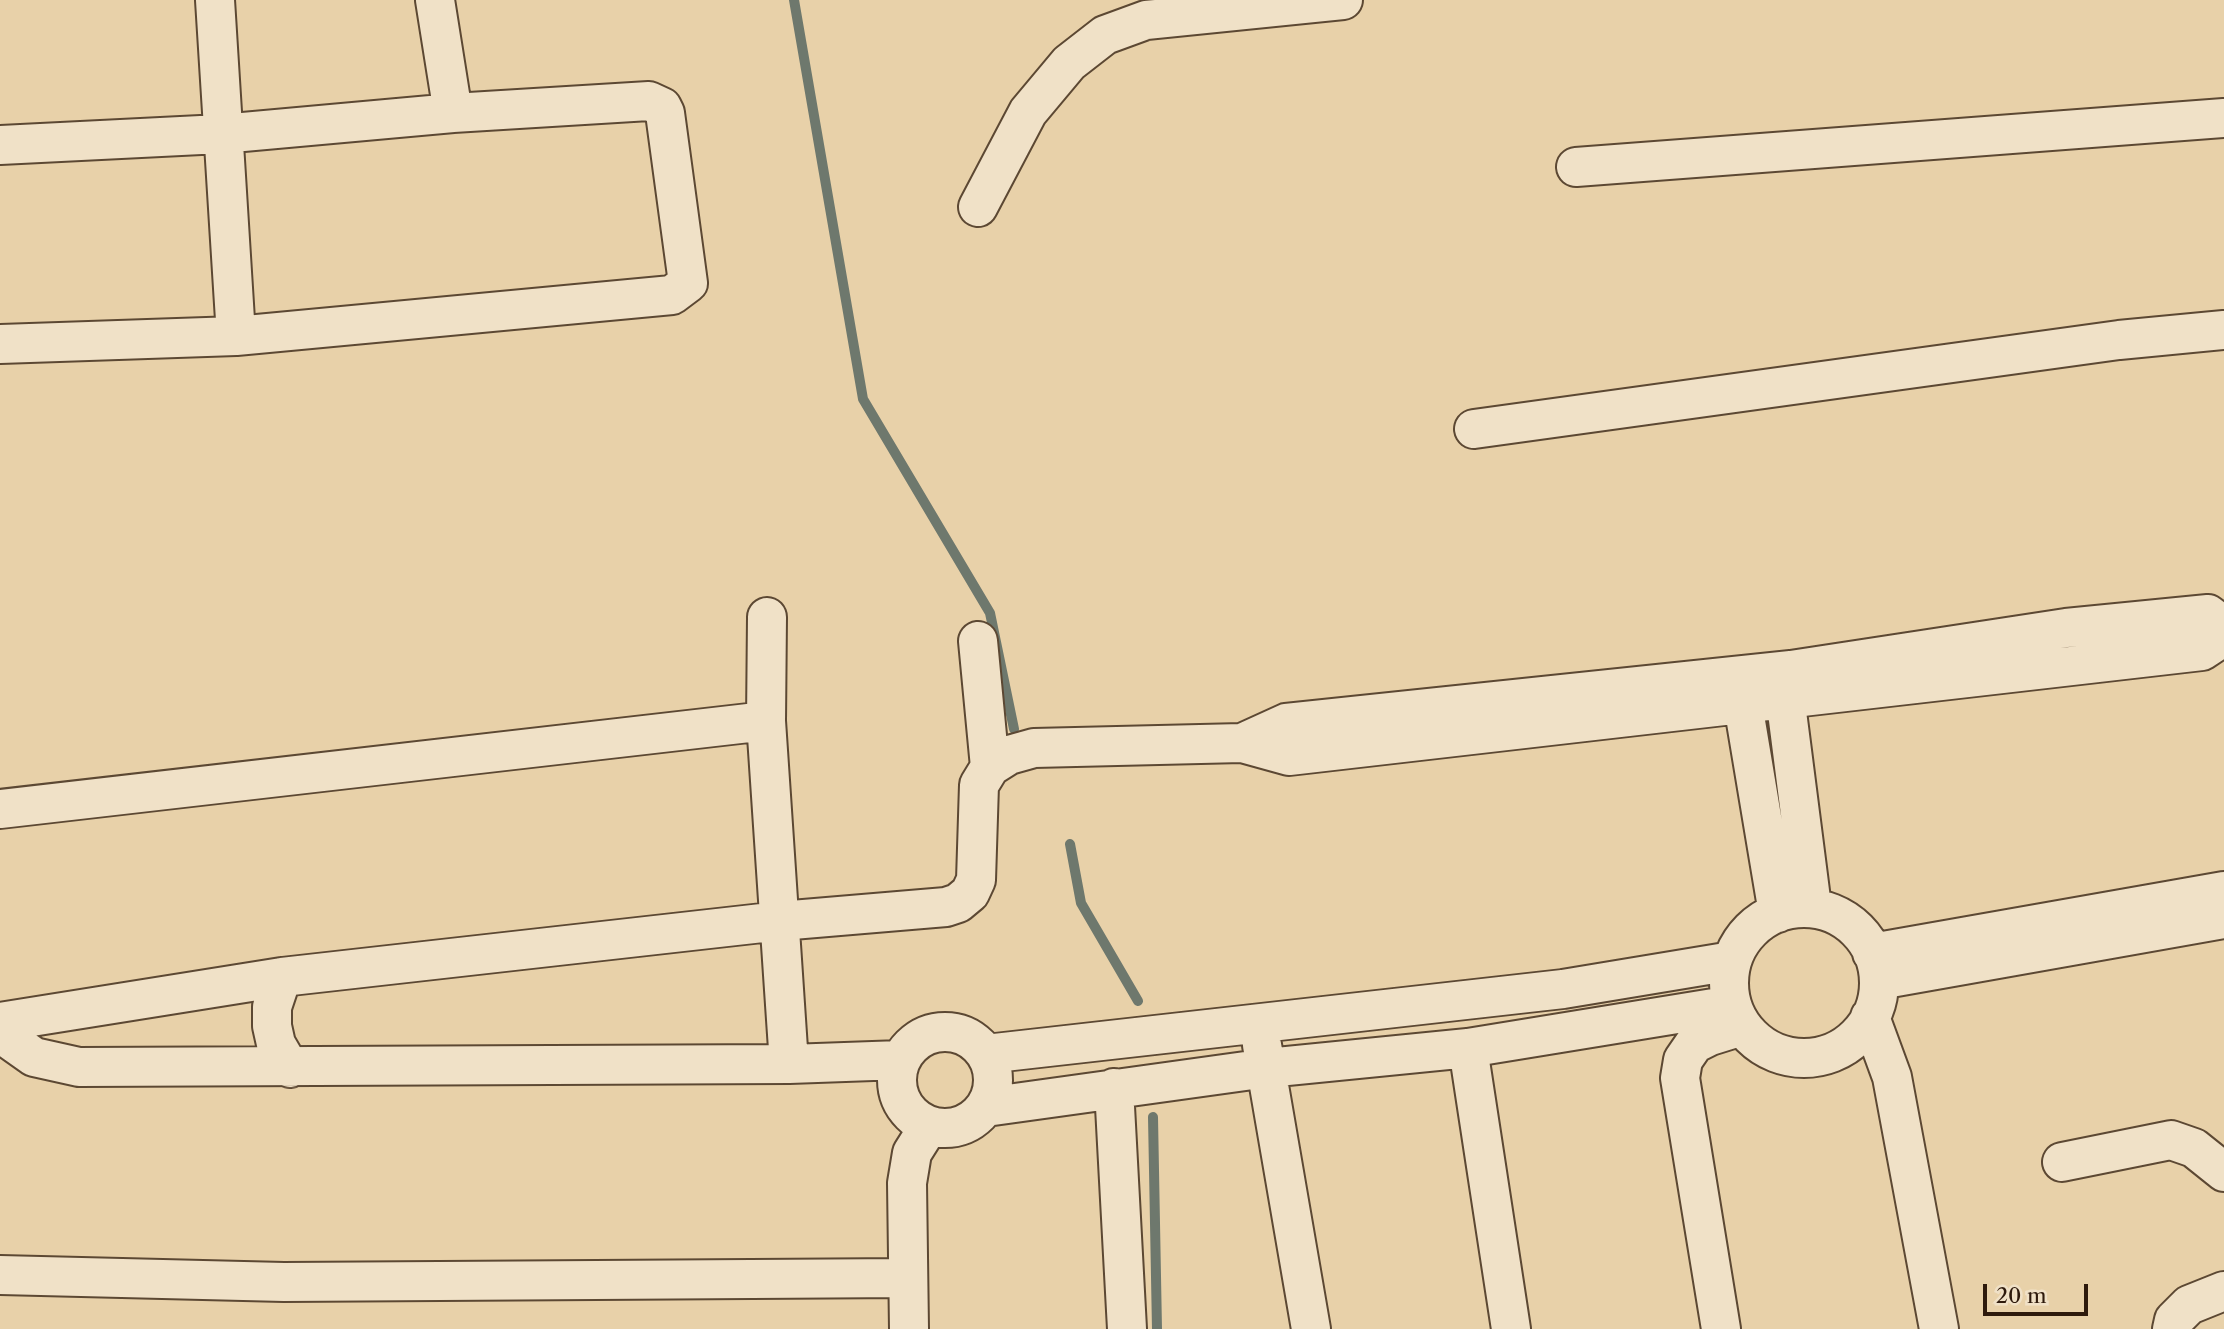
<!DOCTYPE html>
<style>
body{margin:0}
#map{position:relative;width:2224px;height:1329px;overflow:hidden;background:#e8d1a9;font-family:"Libre Caslon Text",serif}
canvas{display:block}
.scale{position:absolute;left:1983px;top:1284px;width:105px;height:32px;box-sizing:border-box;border:4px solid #2e1a0c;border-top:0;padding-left:9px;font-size:21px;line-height:24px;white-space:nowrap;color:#2e1a0c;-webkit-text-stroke:5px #f0e1c7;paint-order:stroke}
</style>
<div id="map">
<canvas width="2224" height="1329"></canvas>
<div class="scale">20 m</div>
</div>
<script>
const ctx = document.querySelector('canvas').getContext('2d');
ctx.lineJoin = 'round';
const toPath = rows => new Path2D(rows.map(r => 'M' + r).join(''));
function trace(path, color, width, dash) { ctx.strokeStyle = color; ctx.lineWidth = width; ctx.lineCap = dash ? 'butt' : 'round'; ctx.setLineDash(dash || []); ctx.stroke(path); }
trace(toPath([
 [794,0,863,399,990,613,1014,729],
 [1070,844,1081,903,1138,1001],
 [1153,1117,1157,1329]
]), '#6e786d', 10);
const minor = toPath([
 [215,0,236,336],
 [435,0,453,113],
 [0,145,221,134,453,113,649,101,662,107,665,113,688,283,672,295,236,336,0,344],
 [1576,167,2224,118],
 [978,207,1028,112,1069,63,1105,35,1146,20,1343,0],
 [1474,429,2119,340,2224,330],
 [767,617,766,721,789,1064],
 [978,641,990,767],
 [1782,673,1812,907],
 [1739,680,1778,913],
 [0,809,766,721],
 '1729 983a75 75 0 1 1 150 0a75 75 0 1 1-150 0Z',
 [1872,953,2224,891],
 [282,977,272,1007,272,1026,276,1044,290,1068],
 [1879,980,2224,919],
 [1870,1017,1892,1077,1939,1329],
 [0,1022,282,977,780,921,946,907,958,903,970,893,976,880,979,785,990,767,1009,755,1034,748,1242,743,1289,756,2202,651,2214,643,2217,621,2208,614,2066,628,1791,670,1286,723,1242,743],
 '897 1080a48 48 0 1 1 96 0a48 48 0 1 1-96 0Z',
 [0,1033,34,1057,79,1067,789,1064,901,1060],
 [1262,1045,1311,1329],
 [1468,1048,1511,1329],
 [986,1054,1563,989,1732,961],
 [1114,1088,1127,1329],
 [986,1107,1267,1068,1468,1048,1732,1005],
 [2062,1162,2171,1140,2194,1148,2224,1172],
 [0,1275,284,1282,907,1278],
 [909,1329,907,1183,912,1153,929,1126],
 [1721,1329,1680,1078,1683,1060,1694,1044,1710,1036,1742,1026],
 [2172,1329,2174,1320,2189,1305,2224,1291]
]);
trace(minor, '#5c4833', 42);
trace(minor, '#f0e1c7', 38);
</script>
